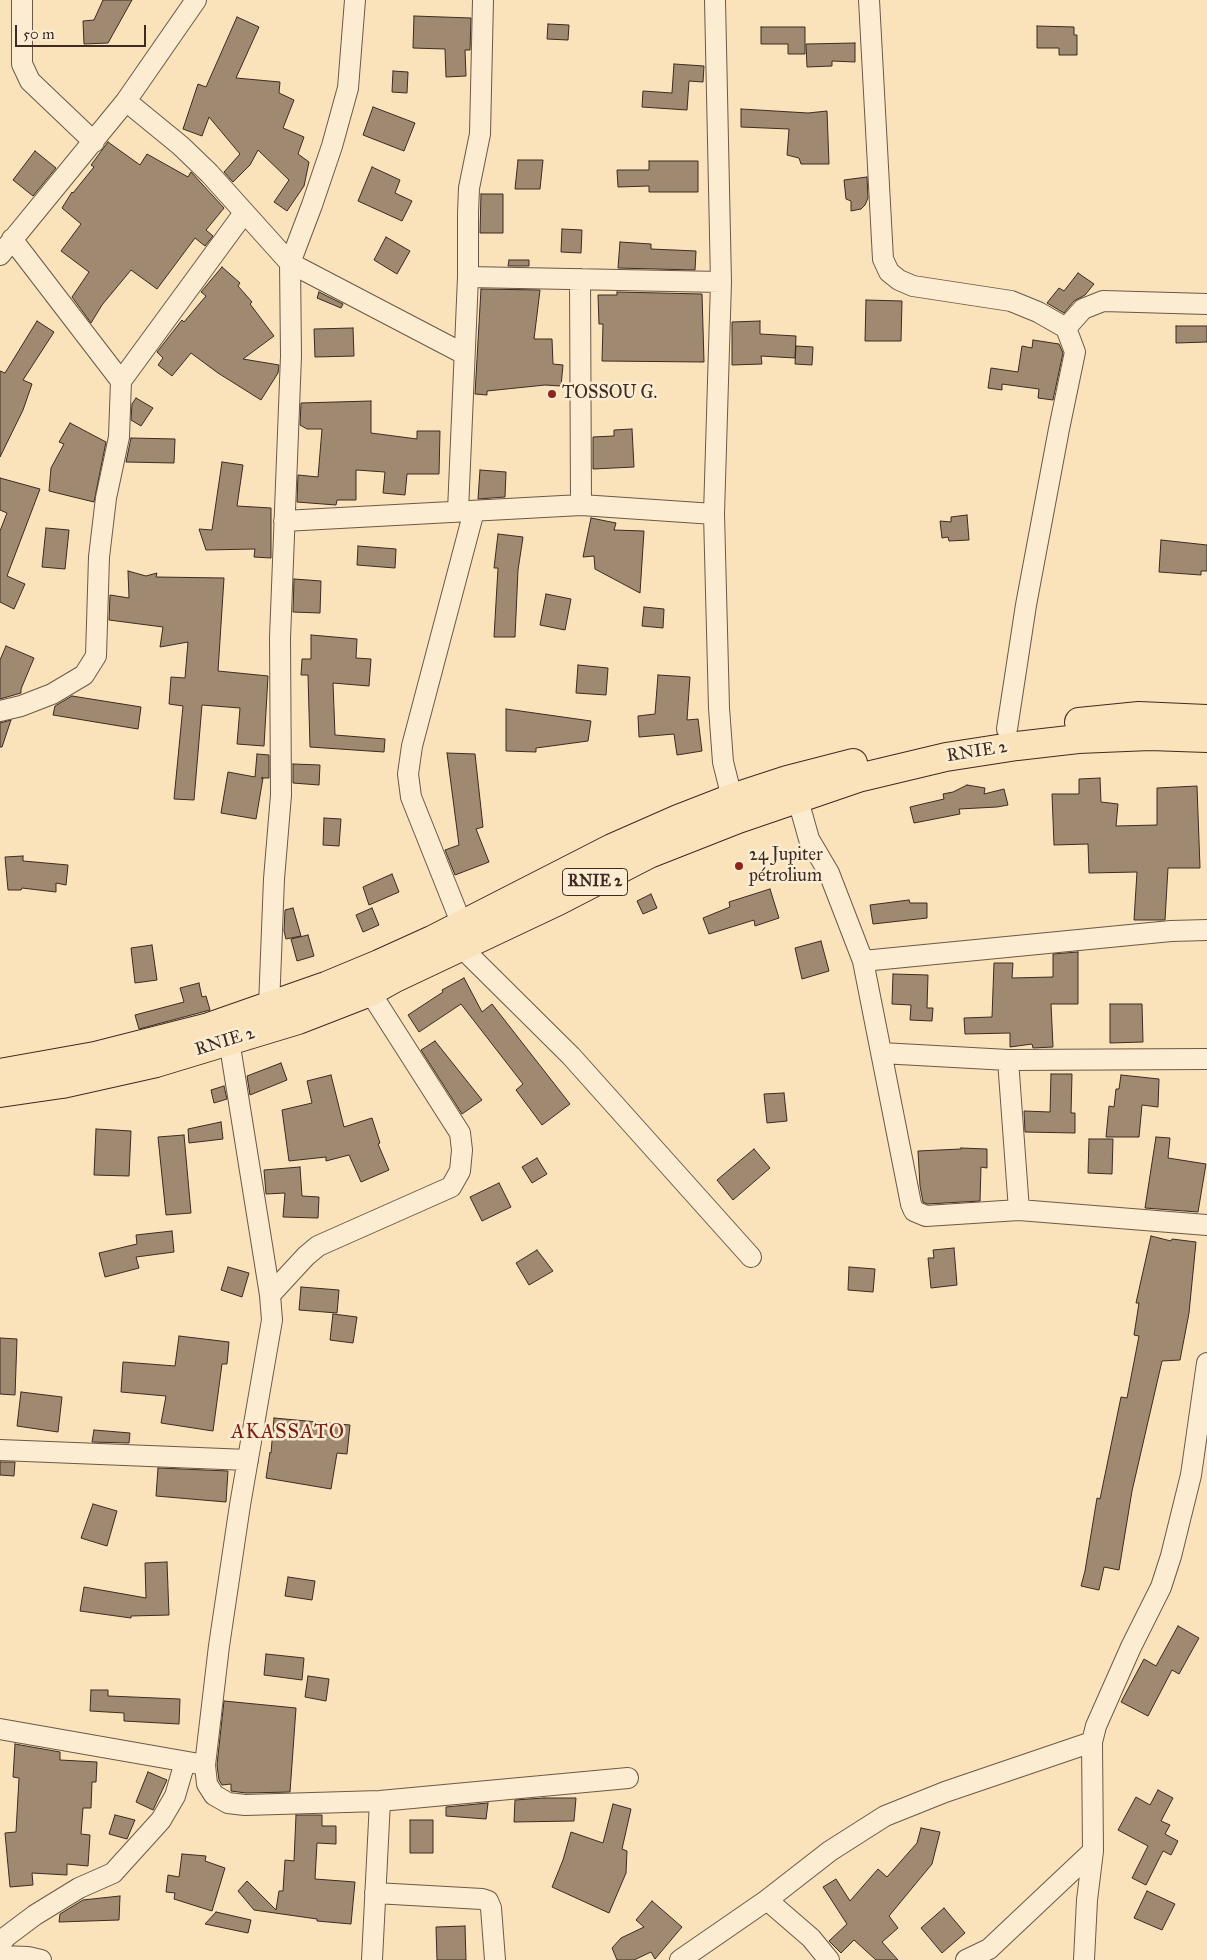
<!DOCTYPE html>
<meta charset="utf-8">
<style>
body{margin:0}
#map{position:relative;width:1207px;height:1960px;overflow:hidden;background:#fae2ba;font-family:"IM FELL Great Primer",serif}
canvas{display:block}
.scale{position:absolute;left:15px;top:25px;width:131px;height:22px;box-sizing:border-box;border:2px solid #3d2a22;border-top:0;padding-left:6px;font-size:15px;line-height:18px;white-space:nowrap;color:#3d2a22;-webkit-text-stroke:4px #fcecd2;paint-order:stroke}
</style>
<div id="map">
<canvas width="1207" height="1960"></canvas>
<div class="scale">50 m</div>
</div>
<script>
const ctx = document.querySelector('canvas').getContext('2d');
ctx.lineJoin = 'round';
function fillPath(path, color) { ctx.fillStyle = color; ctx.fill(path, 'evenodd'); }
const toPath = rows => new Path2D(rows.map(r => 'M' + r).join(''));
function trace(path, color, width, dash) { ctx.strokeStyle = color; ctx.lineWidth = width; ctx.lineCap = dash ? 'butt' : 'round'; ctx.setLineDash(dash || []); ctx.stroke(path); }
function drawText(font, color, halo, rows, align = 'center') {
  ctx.font = font + ' "IM FELL Great Primer",serif'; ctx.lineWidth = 5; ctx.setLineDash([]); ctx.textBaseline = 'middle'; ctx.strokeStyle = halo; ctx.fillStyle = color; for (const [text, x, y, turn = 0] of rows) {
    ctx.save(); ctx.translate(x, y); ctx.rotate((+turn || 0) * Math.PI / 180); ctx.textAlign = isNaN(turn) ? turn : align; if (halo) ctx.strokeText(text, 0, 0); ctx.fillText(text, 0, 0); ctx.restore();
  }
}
const building = toPath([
 [103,0,132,0,108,43,84,44,83,21,94,20,103,0],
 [414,16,471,18,470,50,465,50,466,76,446,77,445,49,413,48,414,16],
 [237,17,259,27,236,78,280,82,279,93,294,100,283,128,304,137,298,154,309,162,304,186,287,211,274,202,289,180,258,150,250,165,233,182,224,172,240,154,209,117,202,136,183,129,198,84,206,87,237,17],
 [548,24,569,25,568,40,547,39,548,24],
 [1037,26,1074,27,1074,35,1077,35,1077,55,1059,55,1059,48,1037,48,1037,26],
 [761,27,805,27,805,54,788,54,788,44,761,44,761,27],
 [855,43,855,62,832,61,832,66,807,67,806,44,855,43],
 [674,64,704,66,703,82,689,81,687,110,642,107,643,91,672,93,674,64],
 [393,71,408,72,407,93,392,92,393,71],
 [373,107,415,123,404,151,363,135,373,107],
 [741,109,808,113,827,111,829,164,801,164,799,158,787,155,789,129,741,127,741,109],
 [108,142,140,165,147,154,188,177,191,172,224,208,206,230,213,236,205,246,195,238,157,289,131,270,102,305,91,323,72,297,89,272,61,251,81,224,62,208,72,192,73,193,94,167,91,165,108,142],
 [35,151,56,168,33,196,13,180,35,151],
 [518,160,543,160,540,189,515,189,518,160],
 [649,161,698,161,698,192,649,192,649,186,618,187,617,170,649,170,649,161],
 [372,167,400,180,395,193,412,201,402,221,358,201,372,167],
 [867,177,868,198,865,205,861,209,851,211,851,201,846,199,844,180,867,177],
 [481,194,503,194,503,233,480,233,481,194],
 [562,229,582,230,581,253,561,252,562,229],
 [386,237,410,251,397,274,374,260,386,237],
 [620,242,651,244,651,249,696,251,695,270,618,268,620,242],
 [509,260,529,260,529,266,508,266,509,260],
 [222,267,240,283,238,286,252,302,250,304,274,336,243,359,279,365,278,373,261,400,218,373,191,353,172,376,158,365,163,358,157,352,182,320,184,322,206,296,201,292,222,267],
 [1078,273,1094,284,1085,295,1074,301,1064,313,1047,303,1059,288,1064,291,1078,273],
 [481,289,540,290,534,339,552,339,553,364,563,365,561,386,545,385,487,391,487,395,475,394,481,289],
 [319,292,343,304,341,308,317,298,319,292],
 [617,292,702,294,704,362,602,361,603,324,599,324,598,295,617,295,617,292],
 [866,300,902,301,901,341,865,341,866,300],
 [37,321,54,332,23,380,32,384,23,410,0,457,0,371,5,373,37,321],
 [760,321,760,334,796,336,795,358,761,356,762,364,732,365,732,322,760,321],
 [1176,326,1207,326,1207,342,1176,343,1176,326],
 [353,328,354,356,315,357,314,329,353,328],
 [1033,340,1059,344,1063,353,1053,400,1038,398,1039,389,1002,384,1002,390,988,388,991,368,1018,372,1022,346,1032,348,1033,340],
 [796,346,813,347,812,365,795,364,796,346],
 [136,398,153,408,141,426,131,420,132,404,136,398],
 [371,401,371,433,417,439,417,431,440,431,439,474,407,474,405,495,383,493,385,472,356,470,356,500,337,500,336,505,297,502,298,475,318,477,322,429,307,429,300,425,301,403,371,401],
 [70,423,106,442,94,502,49,491,51,468,64,444,59,442,70,423],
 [632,429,634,467,593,469,593,437,614,436,614,430,632,429],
 [131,438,175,439,174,463,126,462,131,438],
 [222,462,243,465,237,506,271,508,271,558,254,557,255,549,206,550,199,529,212,530,222,462],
 [480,470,506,472,505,497,478,499,480,470],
 [0,478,40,489,7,576,25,584,14,609,0,602,0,531,7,513,0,510,0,478],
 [967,515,969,540,949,541,948,537,942,538,940,521,951,522,951,517,967,515],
 [591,518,616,523,614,530,644,531,640,593,595,569,594,556,583,557,591,518],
 [46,528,69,530,65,569,42,567,46,528],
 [498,534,523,537,518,570,515,637,494,637,498,568,494,568,498,534],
 [1161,540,1207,545,1207,571,1201,571,1201,575,1159,572,1161,540],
 [358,546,396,549,395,568,357,565,358,546],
 [128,571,146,576,157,573,156,577,224,578,218,671,268,676,264,746,237,744,240,708,202,705,194,800,174,799,183,706,169,704,171,677,185,678,188,642,160,647,163,627,109,620,110,595,129,598,128,571],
 [294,579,321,581,320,613,293,612,294,579],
 [546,594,571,599,565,630,540,625,546,594],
 [644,607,664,609,663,628,642,626,644,607],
 [311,635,357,639,356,658,371,659,369,686,333,683,335,735,385,739,384,752,310,747,308,675,301,675,302,659,311,659,311,635],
 [6,646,34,658,21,689,21,693,0,699,0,660,6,646],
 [578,665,608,668,606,695,576,693,578,665],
 [658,675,690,677,687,720,698,719,702,751,677,755,674,734,639,737,638,716,655,714,658,675],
 [72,696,141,707,138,729,53,715,55,706,72,696],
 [506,709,591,721,588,741,536,748,536,752,506,751,506,709],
 [11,720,2,747,0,747,0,723,11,720],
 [447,753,475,754,483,827,476,829,489,862,455,875,445,850,459,845,447,753],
 [257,754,269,755,269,778,261,778,263,778,256,819,221,813,228,772,255,777,257,754],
 [293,764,320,765,319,785,293,783,293,764],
 [1100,778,1101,802,1118,804,1116,826,1157,825,1157,788,1197,786,1200,868,1168,868,1165,920,1134,920,1137,872,1089,873,1088,844,1054,845,1052,794,1079,794,1079,779,1100,778],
 [967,785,985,788,984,794,1004,789,1008,805,997,807,959,809,960,814,914,823,910,807,944,799,943,794,953,792,967,785],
 [324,818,341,819,339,846,323,845,324,818],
 [23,856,23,861,68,865,66,885,56,883,56,892,22,888,21,890,8,890,5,857,23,856],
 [392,874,399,892,369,905,363,887,392,874],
 [770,889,779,918,755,926,754,920,709,934,703,918,730,907,729,902,770,889],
 [651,894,657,908,643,914,637,901,651,894],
 [909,900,910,903,927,903,927,918,873,924,870,905,909,900],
 [293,908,301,936,286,939,284,931,285,910,293,908],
 [372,908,379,925,363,932,356,915,372,908],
 [308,935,314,956,297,961,291,939,308,935],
 [821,941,829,971,802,979,795,948,821,941],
 [152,945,157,980,135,983,131,948,152,945],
 [1078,952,1078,1004,1051,1004,1053,1047,1033,1048,1032,1044,1010,1047,1010,1033,965,1034,964,1018,992,1017,994,963,1013,963,1012,978,1053,977,1053,954,1078,952],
 [893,974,928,975,927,1008,933,1008,932,1021,910,1020,911,1005,892,1004,893,974],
 [464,978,482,1012,492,1004,570,1104,542,1125,516,1090,523,1084,461,1004,419,1032,408,1015,443,992,442,990,464,978],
 [199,983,202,997,206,996,210,1010,139,1029,135,1015,184,1002,180,988,199,983],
 [1110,1004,1142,1004,1143,1042,1110,1043,1110,1004],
 [435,1041,482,1100,462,1114,421,1050,435,1041],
 [281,1063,287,1080,250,1095,247,1076,281,1063],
 [1051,1074,1072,1074,1071,1113,1075,1113,1075,1133,1025,1132,1024,1111,1050,1112,1051,1074],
 [331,1075,344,1127,372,1118,380,1143,378,1144,389,1170,361,1182,349,1155,326,1161,326,1157,289,1161,282,1110,312,1103,307,1081,331,1075],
 [1121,1075,1159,1079,1158,1107,1142,1105,1139,1137,1106,1137,1109,1106,1114,1107,1116,1089,1119,1089,1121,1075],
 [224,1086,227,1099,214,1103,211,1090,224,1086],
 [784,1093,787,1121,767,1123,764,1094,784,1093],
 [221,1122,223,1139,189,1143,188,1129,221,1122],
 [96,1129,131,1131,129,1176,94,1175,96,1129],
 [184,1135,191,1213,166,1215,158,1137,184,1135],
 [1156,1137,1170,1138,1168,1158,1206,1164,1198,1212,1145,1208,1156,1137],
 [1089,1139,1113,1139,1112,1174,1088,1173,1089,1139],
 [961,1148,987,1149,987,1168,981,1167,980,1201,927,1204,923,1202,920,1186,918,1151,961,1149,961,1148],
 [754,1149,770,1168,733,1200,717,1180,754,1149],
 [537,1158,547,1174,532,1183,522,1167,537,1158],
 [300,1167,302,1196,319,1197,318,1218,283,1217,285,1193,266,1194,264,1170,300,1167],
 [499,1183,511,1207,482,1221,470,1197,499,1183],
 [172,1231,174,1252,136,1257,139,1268,105,1277,99,1253,137,1244,136,1235,172,1231],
 [1151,1236,1171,1241,1172,1239,1196,1242,1189,1313,1180,1360,1162,1361,1132,1491,1119,1570,1104,1567,1099,1590,1081,1586,1085,1571,1097,1498,1100,1499,1121,1397,1127,1398,1139,1336,1134,1335,1139,1303,1136,1303,1151,1236],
 [954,1248,957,1285,931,1288,928,1258,934,1258,933,1250,954,1248],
 [537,1250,553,1271,529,1285,516,1263,537,1250],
 [228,1267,249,1273,242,1297,221,1290,228,1267],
 [849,1267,875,1269,873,1292,848,1290,849,1267],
 [301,1287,339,1290,337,1313,299,1310,301,1287],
 [333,1314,357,1317,353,1343,330,1340,333,1314],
 [179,1336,229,1342,227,1364,222,1364,213,1431,161,1423,166,1396,121,1392,123,1362,175,1366,179,1336],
 [0,1338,17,1339,15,1395,0,1394,0,1338],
 [21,1392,62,1397,58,1432,17,1426,21,1392],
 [274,1418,350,1425,347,1454,337,1453,331,1489,266,1478,270,1452,271,1453,274,1418],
 [94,1430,130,1433,129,1443,92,1442,94,1430],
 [0,1462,15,1462,14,1476,0,1475,0,1462],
 [158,1468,228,1471,226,1502,156,1496,158,1468],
 [93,1504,117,1511,107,1546,81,1538,93,1504],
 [167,1562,169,1615,131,1616,131,1618,80,1611,84,1587,146,1598,145,1563,167,1562],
 [288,1577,315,1581,312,1600,285,1596,288,1577],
 [1178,1626,1199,1638,1179,1674,1172,1670,1148,1716,1121,1702,1144,1659,1156,1666,1178,1626],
 [266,1654,304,1658,302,1680,264,1675,266,1654],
 [308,1676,329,1679,326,1701,305,1697,308,1676],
 [91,1690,108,1690,108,1696,180,1699,179,1724,124,1721,124,1713,90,1711,91,1690],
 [224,1701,296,1708,290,1792,246,1793,231,1791,231,1784,222,1785,219,1780,217,1765,224,1701],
 [15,1744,60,1752,60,1760,97,1762,96,1782,92,1782,91,1808,83,1808,81,1834,90,1835,88,1866,67,1864,67,1875,32,1873,33,1885,10,1887,5,1833,16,1832,19,1778,13,1777,15,1744],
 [148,1772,167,1780,153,1810,136,1802,148,1772],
 [1158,1790,1173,1798,1161,1821,1170,1825,1165,1834,1178,1841,1171,1855,1163,1851,1146,1885,1132,1878,1148,1846,1118,1830,1136,1797,1150,1805,1158,1790],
 [544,1798,576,1798,574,1821,514,1822,515,1800,544,1798],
 [488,1803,486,1819,446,1816,446,1807,488,1803],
 [613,1804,631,1809,622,1849,627,1851,626,1873,609,1913,552,1887,563,1860,571,1832,603,1843,613,1804],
 [115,1815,135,1820,127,1839,109,1834,115,1815],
 [296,1815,322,1815,322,1826,336,1826,336,1844,317,1843,315,1879,355,1882,351,1924,317,1921,317,1919,254,1910,238,1891,247,1881,276,1910,279,1891,283,1891,285,1860,294,1861,296,1815],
 [410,1820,433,1820,433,1853,410,1853,410,1820],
 [921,1828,940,1832,932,1864,889,1916,898,1928,882,1942,898,1960,876,1960,854,1940,841,1953,829,1941,847,1924,823,1887,836,1879,850,1901,878,1869,887,1877,917,1843,921,1828],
 [182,1854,206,1856,205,1861,225,1868,212,1911,174,1899,175,1893,166,1892,168,1875,179,1877,182,1854],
 [1147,1891,1175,1904,1162,1930,1134,1918,1147,1891],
 [120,1896,119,1920,59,1922,60,1914,83,1900,120,1896],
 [652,1901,682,1927,655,1959,651,1952,634,1960,617,1960,612,1948,621,1938,644,1927,636,1920,652,1901],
 [944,1908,965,1933,942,1953,921,1928,944,1908],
 [216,1912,251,1920,248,1933,205,1924,216,1912],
 [465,1926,466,1960,437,1960,436,1927,465,1926]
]);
fillPath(building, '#9f8a71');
trace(building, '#3d2a22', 1);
const minor = toPath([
 [22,0,22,64,30,81,94,142],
 [715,0,721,282,714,514,719,708,723,762,735,810],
 [869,0,883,259,889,272,899,280,913,286,1011,301,1038,312,1066,328,1075,352,1059,429,1026,605,1007,729],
 [126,101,181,146,209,173,290,263,464,354],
 [12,239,121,381],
 [0,255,126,101,196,0],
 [468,277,721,282],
 [580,279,581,505],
 [1066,328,1083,309,1103,301,1207,304],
 [458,511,468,277,468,213,469,188,480,134,483,0],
 [284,521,581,505,714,514],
 [0,711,21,706,52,694,84,675,96,656,99,557,106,498,119,437,121,381,244,213],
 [798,800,809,839,829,873,863,961,911,1204,914,1211,926,1216,1019,1210,1207,1225],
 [462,925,411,797,408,774,412,746,474,511],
 [461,947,571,1056,751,1257],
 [863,961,1171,931,1207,930],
 [269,1006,274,879,281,795,280,638,291,356,290,263,312,205,332,146,348,88,355,0],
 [881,1053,1008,1060,1207,1059],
 [1008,1060,1019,1210],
 [270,1295,306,1256,318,1246,451,1187,460,1171,462,1150,460,1133,370,992],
 [0,1450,248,1460],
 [0,1729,205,1765,207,1784,214,1795,228,1803,245,1805,380,1801,628,1778],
 [205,1765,219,1646,240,1505,272,1320,270,1295,229,1040],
 [375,1893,482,1899,488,1901,491,1908,495,1960],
 [767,1900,811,1938,829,1960],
 [0,1944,7,1936,35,1915,79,1888,113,1873,161,1820,175,1796,185,1762],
 [0,1956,28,1957,41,1960],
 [372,1960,380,1801],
 [680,1960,767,1900,830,1851,885,1816,945,1792,1092,1742],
 [966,1960,989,1949,1093,1851],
 [1084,1960,1087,1900,1093,1851,1092,1742,1096,1726,1131,1647,1161,1587,1171,1556,1191,1475,1207,1363]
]);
const highway = toPath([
 [1079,722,1139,716,1207,719],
 [0,1073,95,1056,209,1027,326,986,379,964,432,940,612,848,678,819,732,798,787,780,853,763],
 [0,1093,62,1084,156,1063,298,1020,370,992,395,978,558,901,649,854,738,819,858,778,946,757,1017,746,1078,739,1150,736,1207,738]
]);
trace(minor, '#6c5848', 22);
trace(highway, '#3d2a22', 30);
trace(minor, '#fcecd2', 20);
trace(highway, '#fae2ba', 28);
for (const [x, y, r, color] of [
 [552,394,5,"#8f2418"],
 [739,866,5,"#8f2418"]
]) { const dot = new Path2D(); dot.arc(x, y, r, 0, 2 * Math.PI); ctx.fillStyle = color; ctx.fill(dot); trace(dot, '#fcecd2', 2); }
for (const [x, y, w] of [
 [595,882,65]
]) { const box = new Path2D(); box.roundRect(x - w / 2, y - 13.5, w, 27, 4); ctx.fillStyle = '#fcecd2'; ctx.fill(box); trace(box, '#3d2a22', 1); }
drawText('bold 16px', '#3d2a22', null, [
 ["RNIE 2",595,882]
]);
drawText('18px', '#3d2a22', '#fcecd2', [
 ["TOSSOU G.",562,394],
 ["24 Jupiter",749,856],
 ["pétrolium",749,877]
], 'left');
drawText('18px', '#3d2a22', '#fcecd2', [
 ["RNIE 2",977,752,-9],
 ["RNIE 2",225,1042,-17]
]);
ctx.letterSpacing = '1px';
drawText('20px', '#7a1f14', '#fcecd2', [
 ["AKASSATO",288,1433]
]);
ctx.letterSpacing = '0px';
</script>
